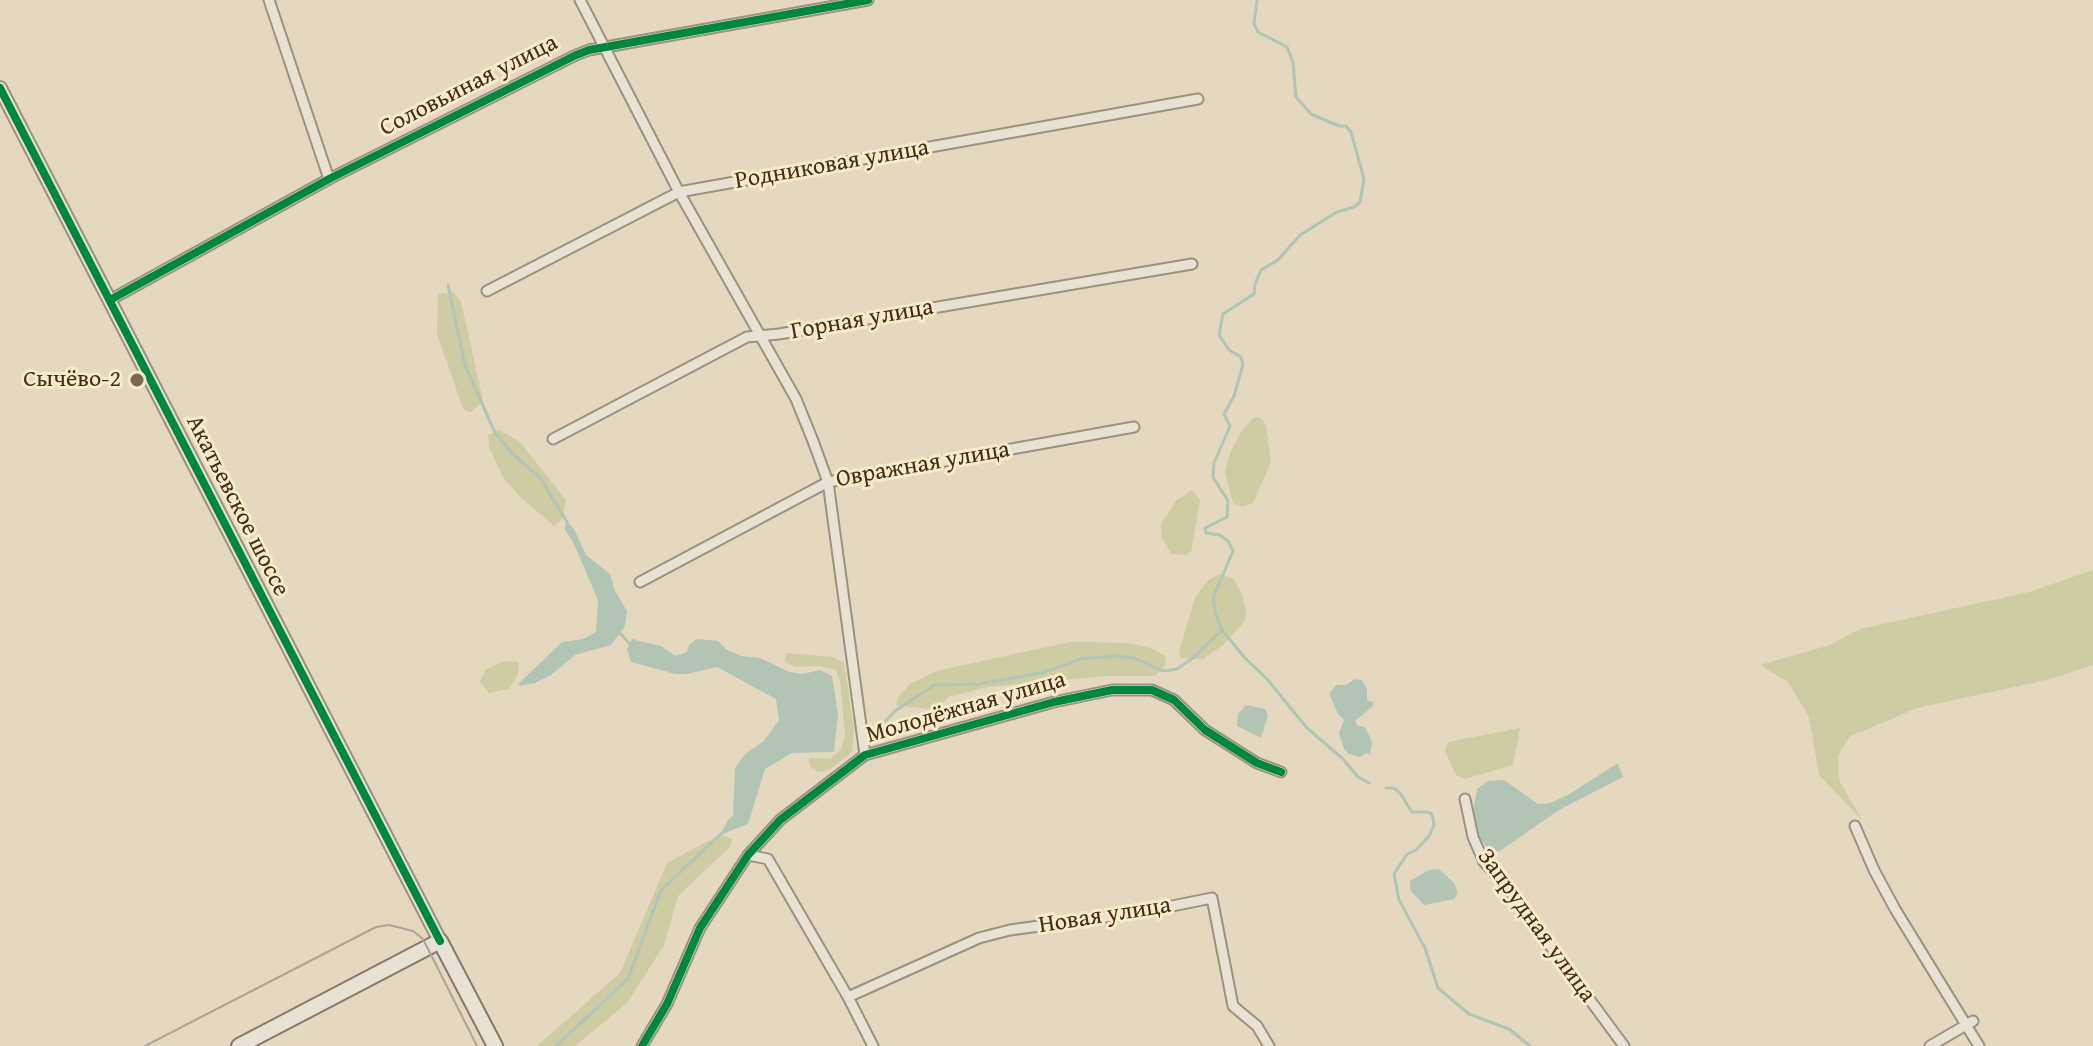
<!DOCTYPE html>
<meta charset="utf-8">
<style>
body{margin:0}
canvas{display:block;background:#e4d9be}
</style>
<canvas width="2093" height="1046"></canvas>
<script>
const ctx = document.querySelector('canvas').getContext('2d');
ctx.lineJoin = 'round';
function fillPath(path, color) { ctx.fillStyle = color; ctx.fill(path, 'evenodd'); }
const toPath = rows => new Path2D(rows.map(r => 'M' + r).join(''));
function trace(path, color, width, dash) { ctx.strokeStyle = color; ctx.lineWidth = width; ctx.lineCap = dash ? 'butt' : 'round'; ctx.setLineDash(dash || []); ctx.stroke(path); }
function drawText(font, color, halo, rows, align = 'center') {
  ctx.font = font + ' "Gentium Book Plus",serif'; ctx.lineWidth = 6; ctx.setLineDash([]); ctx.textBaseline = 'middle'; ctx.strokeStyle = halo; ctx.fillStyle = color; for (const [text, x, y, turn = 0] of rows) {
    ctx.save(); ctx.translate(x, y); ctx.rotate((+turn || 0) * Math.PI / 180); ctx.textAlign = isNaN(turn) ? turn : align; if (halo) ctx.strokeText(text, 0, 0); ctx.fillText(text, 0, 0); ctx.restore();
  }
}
fillPath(toPath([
 [453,292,461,301,483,401,470,413,463,409,437,334,438,294],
 [1260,417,1266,425,1271,462,1253,503,1243,507,1233,503,1225,472,1230,453,1241,432,1253,418],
 [499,430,520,442,566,500,562,519,554,526,521,498,503,477,489,447,488,435],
 [1192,490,1200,500,1191,552,1186,555,1171,554,1162,538,1161,524,1176,501],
 [2093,570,2093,665,2047,680,1917,708,1849,737,1838,756,1839,780,1862,820,1819,775,1809,717,1788,682,1760,665,1830,645,1860,629,2029,592],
 [1220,574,1234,579,1243,597,1246,612,1245,621,1223,645,1203,659,1181,658,1179,651,1195,598,1208,580],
 [1070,642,1127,643,1148,647,1165,656,1166,664,1155,676,1106,676,988,687,948,697,941,705,929,709,896,705,899,696,910,684,936,671],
 [786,653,833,657,844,663,854,729,852,752,830,769,818,772,810,767,809,758,830,759,841,750,845,735,840,680,835,669,818,666,795,667,785,661],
 [505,661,519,662,518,674,509,689,489,693,480,682,486,669],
 [1520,728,1513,765,1465,779,1456,775,1445,751,1448,742],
 [720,835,732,839,731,846,678,896,664,945,627,1003,575,1046,537,1046,620,973,667,863]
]), '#cdcca2');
fillPath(toPath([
 [566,520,574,529,586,555,610,574,615,591,627,611,625,626,611,645,575,655,551,675,535,683,521,686,518,684,562,642,583,639,596,632,598,600,573,542,565,530],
 [632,639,661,646,675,656,687,652,689,645,697,639,718,641,727,650,741,656,760,658,789,672,802,674,820,670,832,676,838,714,834,752,792,753,765,769,748,824,720,835,728,820,733,816,735,768,746,753,764,741,779,720,776,699,717,667,687,674,675,674,631,662,627,649],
 [1355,679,1362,680,1367,689,1367,700,1373,702,1373,706,1355,721,1358,726,1365,727,1372,742,1370,755,1366,753,1360,757,1349,754,1344,749,1339,733,1344,720,1338,714,1329,694,1336,685,1346,685],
 [1246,705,1265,709,1268,715,1261,738,1237,726,1238,714],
 [1618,763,1623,777,1559,810,1500,851,1494,852,1488,849,1480,838,1473,811,1477,789,1488,781,1504,780,1538,804,1550,803,1568,795],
 [1439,869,1454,883,1458,893,1454,899,1424,905,1410,890,1410,881,1429,870]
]), '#b2c5b4');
trace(toPath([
 [1257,0,1254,24,1258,32,1287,47,1293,62,1296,97,1311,114,1339,126,1346,126,1351,132,1364,179,1360,202,1354,207,1337,212,1300,235,1278,260,1261,270,1255,284,1254,294,1223,314,1219,335,1229,350,1241,357,1243,365,1234,396,1224,414,1230,426,1214,463,1213,477,1228,501,1227,517,1205,528,1206,533,1220,535,1228,541,1233,551,1213,598,1216,615,1222,630,1244,657,1267,679,1307,728,1343,759,1358,777,1369,783],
 [448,285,465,365,495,433,512,453,541,479,567,522],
 [619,632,630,644],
 [874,734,895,711,934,685,979,684,1041,673,1081,659,1116,656,1134,658,1163,671,1177,669,1193,658,1222,630],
 [1386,788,1394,788,1400,793,1412,812,1426,812,1431,813,1433,818,1434,825,1429,836,1416,850,1407,854,1394,874,1399,900,1425,948,1438,988,1469,1014,1509,1029,1530,1046],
 [556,1046,628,979,661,890,722,833]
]), '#b2c5b4', 3);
const minor = toPath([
 [269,0,329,179],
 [580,0,679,192,796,399,813,441,828,482,865,755],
 [487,291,679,192,1198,99],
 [110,300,329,179,576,55,589,50,868,0],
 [553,439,747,337,779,334,1192,264],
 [640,582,828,482,1134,427],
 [1465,799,1473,837,1484,862,1503,882,1624,1046],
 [1855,826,1874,870,1895,909,1979,1046],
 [748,855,768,859,848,997,873,1046],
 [848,997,979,938,1010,930,1142,912,1212,898,1233,1006,1257,1026,1269,1046],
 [642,1046,667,1004,700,928,748,855,780,820,865,755,1054,702,1112,690,1152,690,1174,700,1205,730,1257,763,1281,772],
 [1930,1046,1973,1021]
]);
const tertiary = toPath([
 [0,88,440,941]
]);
const secondary = toPath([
 [239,1046,440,941,495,1046]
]);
trace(minor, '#9b9280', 13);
trace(tertiary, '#9b9280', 16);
trace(secondary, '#847a6a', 18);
trace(minor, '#e8e2d5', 9);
trace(tertiary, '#e8e2d5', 12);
trace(secondary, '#e8e2d5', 14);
trace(toPath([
 [145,1046,376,927,389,925,413,931,423,939,477,1046]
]), '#aca498', 2);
trace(toPath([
 [0,88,440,941],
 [110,300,329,179,576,55,589,50,868,0],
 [642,1046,667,1004,700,928,748,855,780,820,865,755,1054,702,1112,690,1152,690,1174,700,1205,730,1257,763,1281,772]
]), '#00873e', 8);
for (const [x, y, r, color] of [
 [137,380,8,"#7d6850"]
]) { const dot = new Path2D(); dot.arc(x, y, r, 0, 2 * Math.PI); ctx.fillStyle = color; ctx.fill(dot); trace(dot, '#f8ebca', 3); }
drawText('24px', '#462b15', '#f8ebca', [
 ["Соловьиная улица",469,86,-27],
 ["Родниковая улица",832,165,-10],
 ["Горная улица",862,320,-10],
 ["Овражная улица",923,465,-10],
 ["Акатьевское шоссе",237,506,63],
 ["Молодёжная улица",966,708,-16],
 ["Новая улица",1105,916,-9],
 ["Запрудная улица",1536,926,54]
]);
drawText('24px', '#462b15', '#f8ebca', [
 ["Сычёво-2",121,380]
], 'right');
</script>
